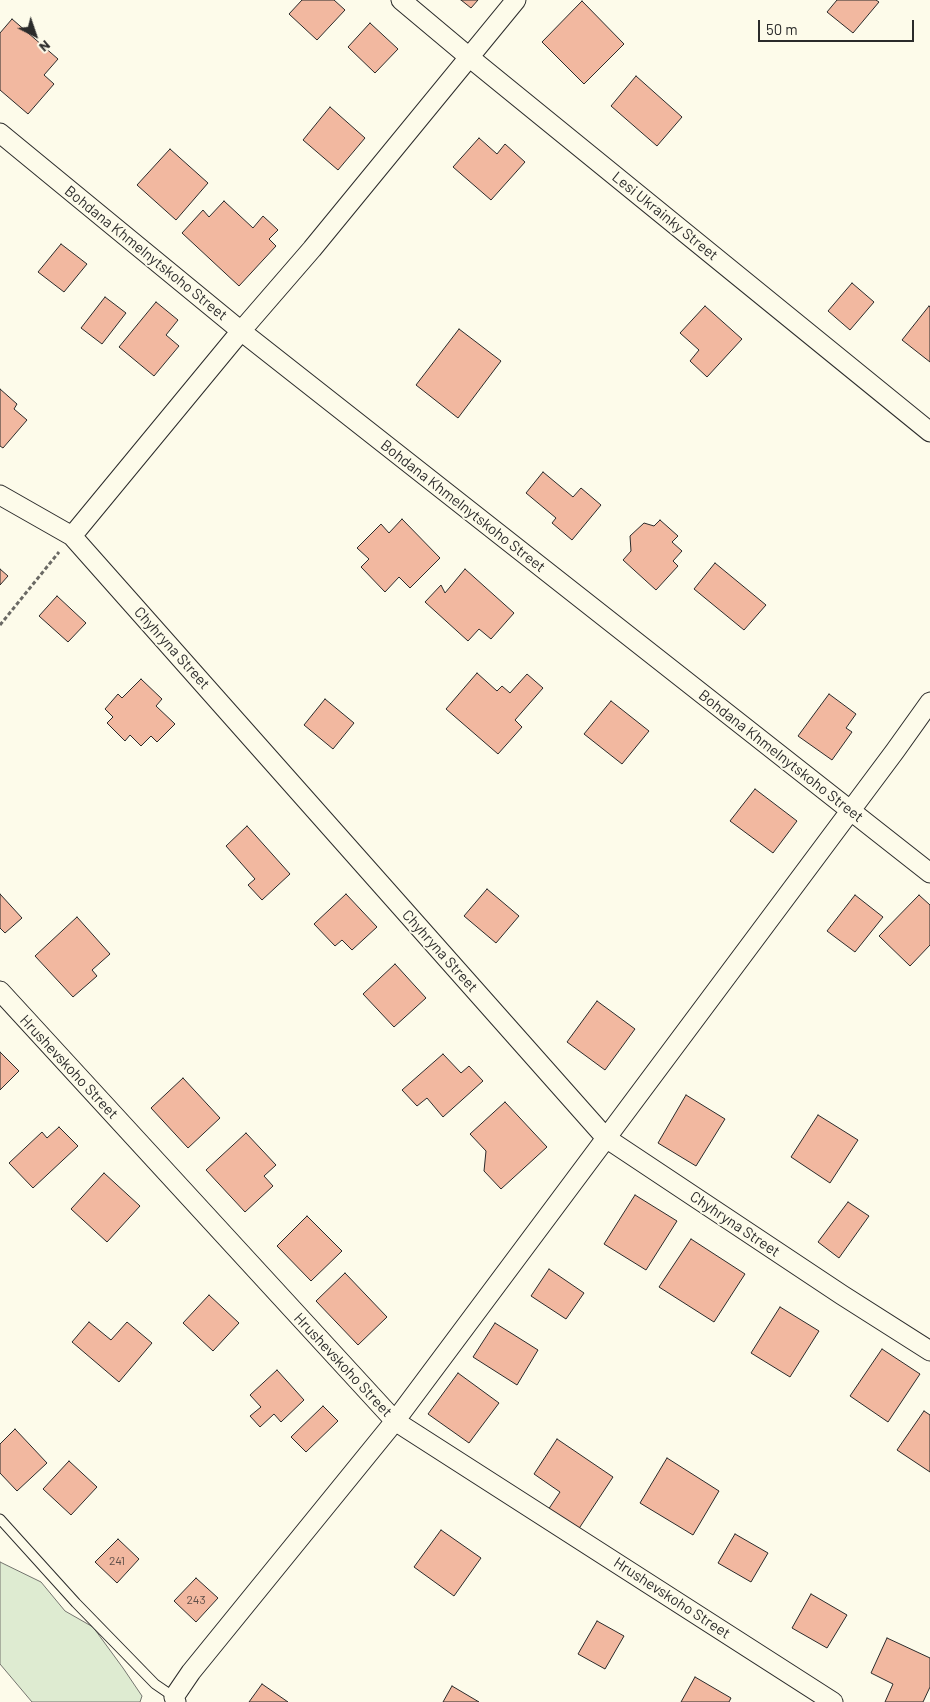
<!DOCTYPE html>
<style>
body{margin:0}
#map{position:relative;width:930px;height:1702px;overflow:hidden;background:#fdfbea;font-family:Barlow,sans-serif}
canvas{display:block}
.north{position:absolute;left:10px;top:10px;width:50px;height:50px;-webkit-text-stroke:4px #fdfbea;paint-order:stroke;rotate:139deg;font-size:14px;font-weight:700;line-height:20px;text-align:center;color:#2b2b2b}
.north::after{content:'';display:block;margin:auto;width:18px;height:22px;background:#2b2b2b;clip-path:polygon(50% 0,100% 100%,50% 72%,0 100%)}
.scale{position:absolute;left:758px;top:20px;width:156px;height:22px;box-sizing:border-box;border:2px solid #2b2b2b;border-top:0;padding-left:6px;font-size:15px;line-height:18px;white-space:nowrap;color:#2b2b2b;-webkit-text-stroke:4px #fdfbea;paint-order:stroke}
</style>
<div id="map">
<canvas width="930" height="1702"></canvas>
<div class="north">N</div>
<div class="scale">50 m</div>
</div>
<script>
const ctx = document.querySelector('canvas').getContext('2d');
ctx.lineJoin = 'round';
function fillPath(path, color) { ctx.fillStyle = color; ctx.fill(path, 'evenodd'); }
const toPath = rows => new Path2D(rows.map(r => 'M' + r).join(''));
function trace(path, color, width, dash) { ctx.strokeStyle = color; ctx.lineWidth = width; ctx.lineCap = dash ? 'butt' : 'round'; ctx.setLineDash(dash || []); ctx.stroke(path); }
function drawText(font, color, halo, rows, align = 'center') {
  ctx.font = font + ' Barlow,sans-serif'; ctx.lineWidth = 4; ctx.setLineDash([]); ctx.textBaseline = 'middle'; ctx.strokeStyle = halo; ctx.fillStyle = color; for (const [text, x, y, turn = 0] of rows) {
    ctx.save(); ctx.translate(x, y); ctx.rotate((+turn || 0) * Math.PI / 180); ctx.textAlign = isNaN(turn) ? turn : align; if (halo) ctx.strokeText(text, 0, 0); ctx.fillText(text, 0, 0); ctx.restore();
  }
}
const green = toPath([
 [0,1562,41,1582,65,1611,93,1627,123,1668,142,1696,140,1702,32,1702,0,1664,0,1562]
]);
fillPath(green, '#deebd1');
trace(green, '#74746e', 1);
const building = toPath([
 [302,0,334,0,345,10,317,40,289,14,302,0],
 [461,0,478,0,471,8,461,0],
 [837,0,876,0,879,2,853,33,827,12,837,0],
 [582,1,624,44,584,84,542,42,582,1],
 [12,19,58,59,44,75,54,84,28,114,0,90,0,33,12,19],
 [370,23,398,49,375,73,348,47,370,23],
 [636,76,682,117,657,146,611,106,636,76],
 [330,107,365,138,338,170,303,140,330,107],
 [479,138,497,154,505,144,525,162,491,200,453,167,479,138],
 [170,149,208,183,176,220,137,185,170,149],
 [224,201,253,228,263,216,278,230,269,239,276,246,239,286,182,233,203,210,209,217,224,201],
 [61,244,87,264,64,292,38,272,61,244],
 [852,283,874,302,850,330,828,311,852,283],
 [105,297,126,313,102,344,81,328,105,297],
 [156,302,178,320,166,335,179,346,154,376,119,347,156,302],
 [705,306,742,339,707,377,690,361,699,350,680,333,705,306],
 [929,306,930,307,930,362,902,340,929,306],
 [459,329,501,361,458,418,416,385,459,329],
 [0,389,17,404,14,409,27,420,3,448,0,446,0,389],
 [543,472,573,497,581,488,601,505,572,540,552,523,556,518,526,493,543,472],
 [402,519,440,558,410,588,399,577,385,592,361,567,369,559,357,548,381,524,389,533,402,519],
 [660,520,678,536,672,542,682,551,673,561,678,566,656,590,623,560,631,551,630,536,644,523,654,526,660,520],
 [715,563,766,605,744,630,694,589,715,563],
 [0,569,8,576,0,585,0,569],
 [465,569,514,613,491,639,479,629,468,641,425,602,441,585,445,593,465,569],
 [57,596,86,623,68,642,39,616,57,596],
 [477,673,497,691,502,686,510,693,527,674,543,688,515,720,522,727,498,754,446,709,477,673],
 [141,679,162,699,156,706,175,724,157,742,151,736,141,746,130,735,125,741,107,723,113,717,105,709,118,694,122,698,141,679],
 [829,694,856,714,846,728,852,732,832,760,798,736,829,694],
 [325,699,354,723,333,749,304,725,325,699],
 [611,701,649,731,622,764,584,734,611,701],
 [755,789,797,821,773,853,730,821,755,789],
 [247,826,290,874,262,900,248,885,255,879,226,846,247,826],
 [487,889,519,916,496,943,464,916,487,889],
 [0,894,22,918,5,933,0,928,0,894],
 [346,894,377,927,352,950,342,940,335,946,314,924,346,894],
 [855,895,883,917,855,952,827,931,855,895],
 [919,895,930,905,930,945,910,966,879,936,919,895],
 [77,917,110,954,92,970,97,976,73,997,35,956,77,917],
 [395,964,426,998,394,1027,363,994,395,964],
 [597,1001,635,1029,605,1070,567,1042,597,1001],
 [0,1052,19,1071,0,1090,0,1052],
 [443,1054,461,1073,469,1066,483,1081,443,1117,427,1098,417,1106,402,1090,443,1054],
 [183,1078,220,1118,188,1148,151,1108,183,1078],
 [686,1095,725,1119,696,1166,658,1143,686,1095],
 [505,1102,547,1147,501,1189,484,1171,486,1151,470,1134,505,1102],
 [818,1115,858,1140,830,1183,791,1157,818,1115],
 [59,1127,78,1146,33,1188,9,1163,42,1132,47,1138,59,1127],
 [246,1133,276,1165,264,1176,273,1186,245,1212,206,1170,246,1133],
 [104,1173,140,1206,107,1242,71,1209,104,1173],
 [635,1195,677,1221,646,1270,604,1244,635,1195],
 [848,1202,869,1216,839,1258,818,1242,848,1202],
 [307,1216,342,1251,311,1281,277,1246,307,1216],
 [691,1239,745,1274,714,1322,659,1287,691,1239],
 [549,1269,584,1293,566,1319,531,1296,549,1269],
 [345,1273,387,1317,358,1345,316,1301,345,1273],
 [209,1295,239,1323,213,1351,183,1323,209,1295],
 [780,1307,819,1331,790,1377,751,1353,780,1307],
 [89,1322,111,1340,127,1322,152,1343,119,1382,72,1342,89,1322],
 [495,1323,538,1350,517,1385,473,1357,495,1323],
 [882,1349,920,1374,888,1422,850,1396,882,1349],
 [277,1370,304,1400,281,1422,274,1414,260,1427,250,1416,261,1407,250,1395,277,1370],
 [458,1373,499,1403,469,1443,428,1414,458,1373],
 [323,1406,338,1421,306,1452,291,1437,323,1406],
 [924,1411,930,1415,930,1472,897,1450,924,1411],
 [15,1429,47,1463,17,1491,0,1473,0,1444,15,1429],
 [557,1439,613,1477,578,1530,548,1510,560,1492,534,1474,557,1439],
 [667,1458,719,1491,693,1535,640,1503,667,1458],
 [69,1461,97,1487,71,1515,43,1489,69,1461],
 [441,1530,481,1558,454,1596,414,1567,441,1530],
 [735,1534,768,1553,751,1582,718,1563,735,1534],
 [118,1539,139,1559,117,1583,95,1562,118,1539],
 [196,1578,218,1598,196,1622,174,1601,196,1578],
 [811,1594,847,1615,827,1648,792,1628,811,1594],
 [597,1621,624,1636,605,1669,578,1654,597,1621],
 [887,1638,930,1658,930,1687,923,1702,885,1702,893,1684,871,1673,887,1638],
 [695,1677,731,1698,729,1702,681,1702,695,1677],
 [262,1684,288,1702,249,1702,262,1684],
 [452,1686,479,1702,443,1702,452,1686]
]);
fillPath(building, '#f2b8a0');
trace(building, '#2b2b2b', 1);
const service = toPath([
 [0,1519,76,1603,155,1684,174,1697]
]);
const minor = toPath([
 [401,0,469,57,930,432],
 [0,133,241,331,930,873],
 [0,495,72,536,606,1138,842,1295,930,1351],
 [72,536,241,331,312,249,516,0],
 [0,991,395,1421,833,1702],
 [176,1702,174,1697,191,1672,395,1421,895,751,930,702]
]);
trace(service, '#2b2b2b', 11);
trace(minor, '#2b2b2b', 21);
trace(toPath([
 [0,625,59,552]
]), '#6a6964', 3, [4, 2.5]);
trace(service, '#fdfbea', 9);
trace(minor, '#fdfbea', 19);
drawText('12px', '#5d4e48', null, [
 ["241",117,1561],
 ["243",196,1600]
]);
drawText('15px', '#2b2b2b', '#fdfbea', [
 ["Lesi Ukrainky Street",665,216,39],
 ["Bohdana Khmelnytskoho Street",146,253,39],
 ["Bohdana Khmelnytskoho Street",463,506,38],
 ["Chyhryna Street",172,648,48],
 ["Bohdana Khmelnytskoho Street",781,756,38],
 ["Chyhryna Street",440,951,48],
 ["Hrushevskoho Street",69,1067,47],
 ["Chyhryna Street",735,1224,34],
 ["Hrushevskoho Street",343,1365,47],
 ["Hrushevskoho Street",672,1598,33]
]);
</script>
